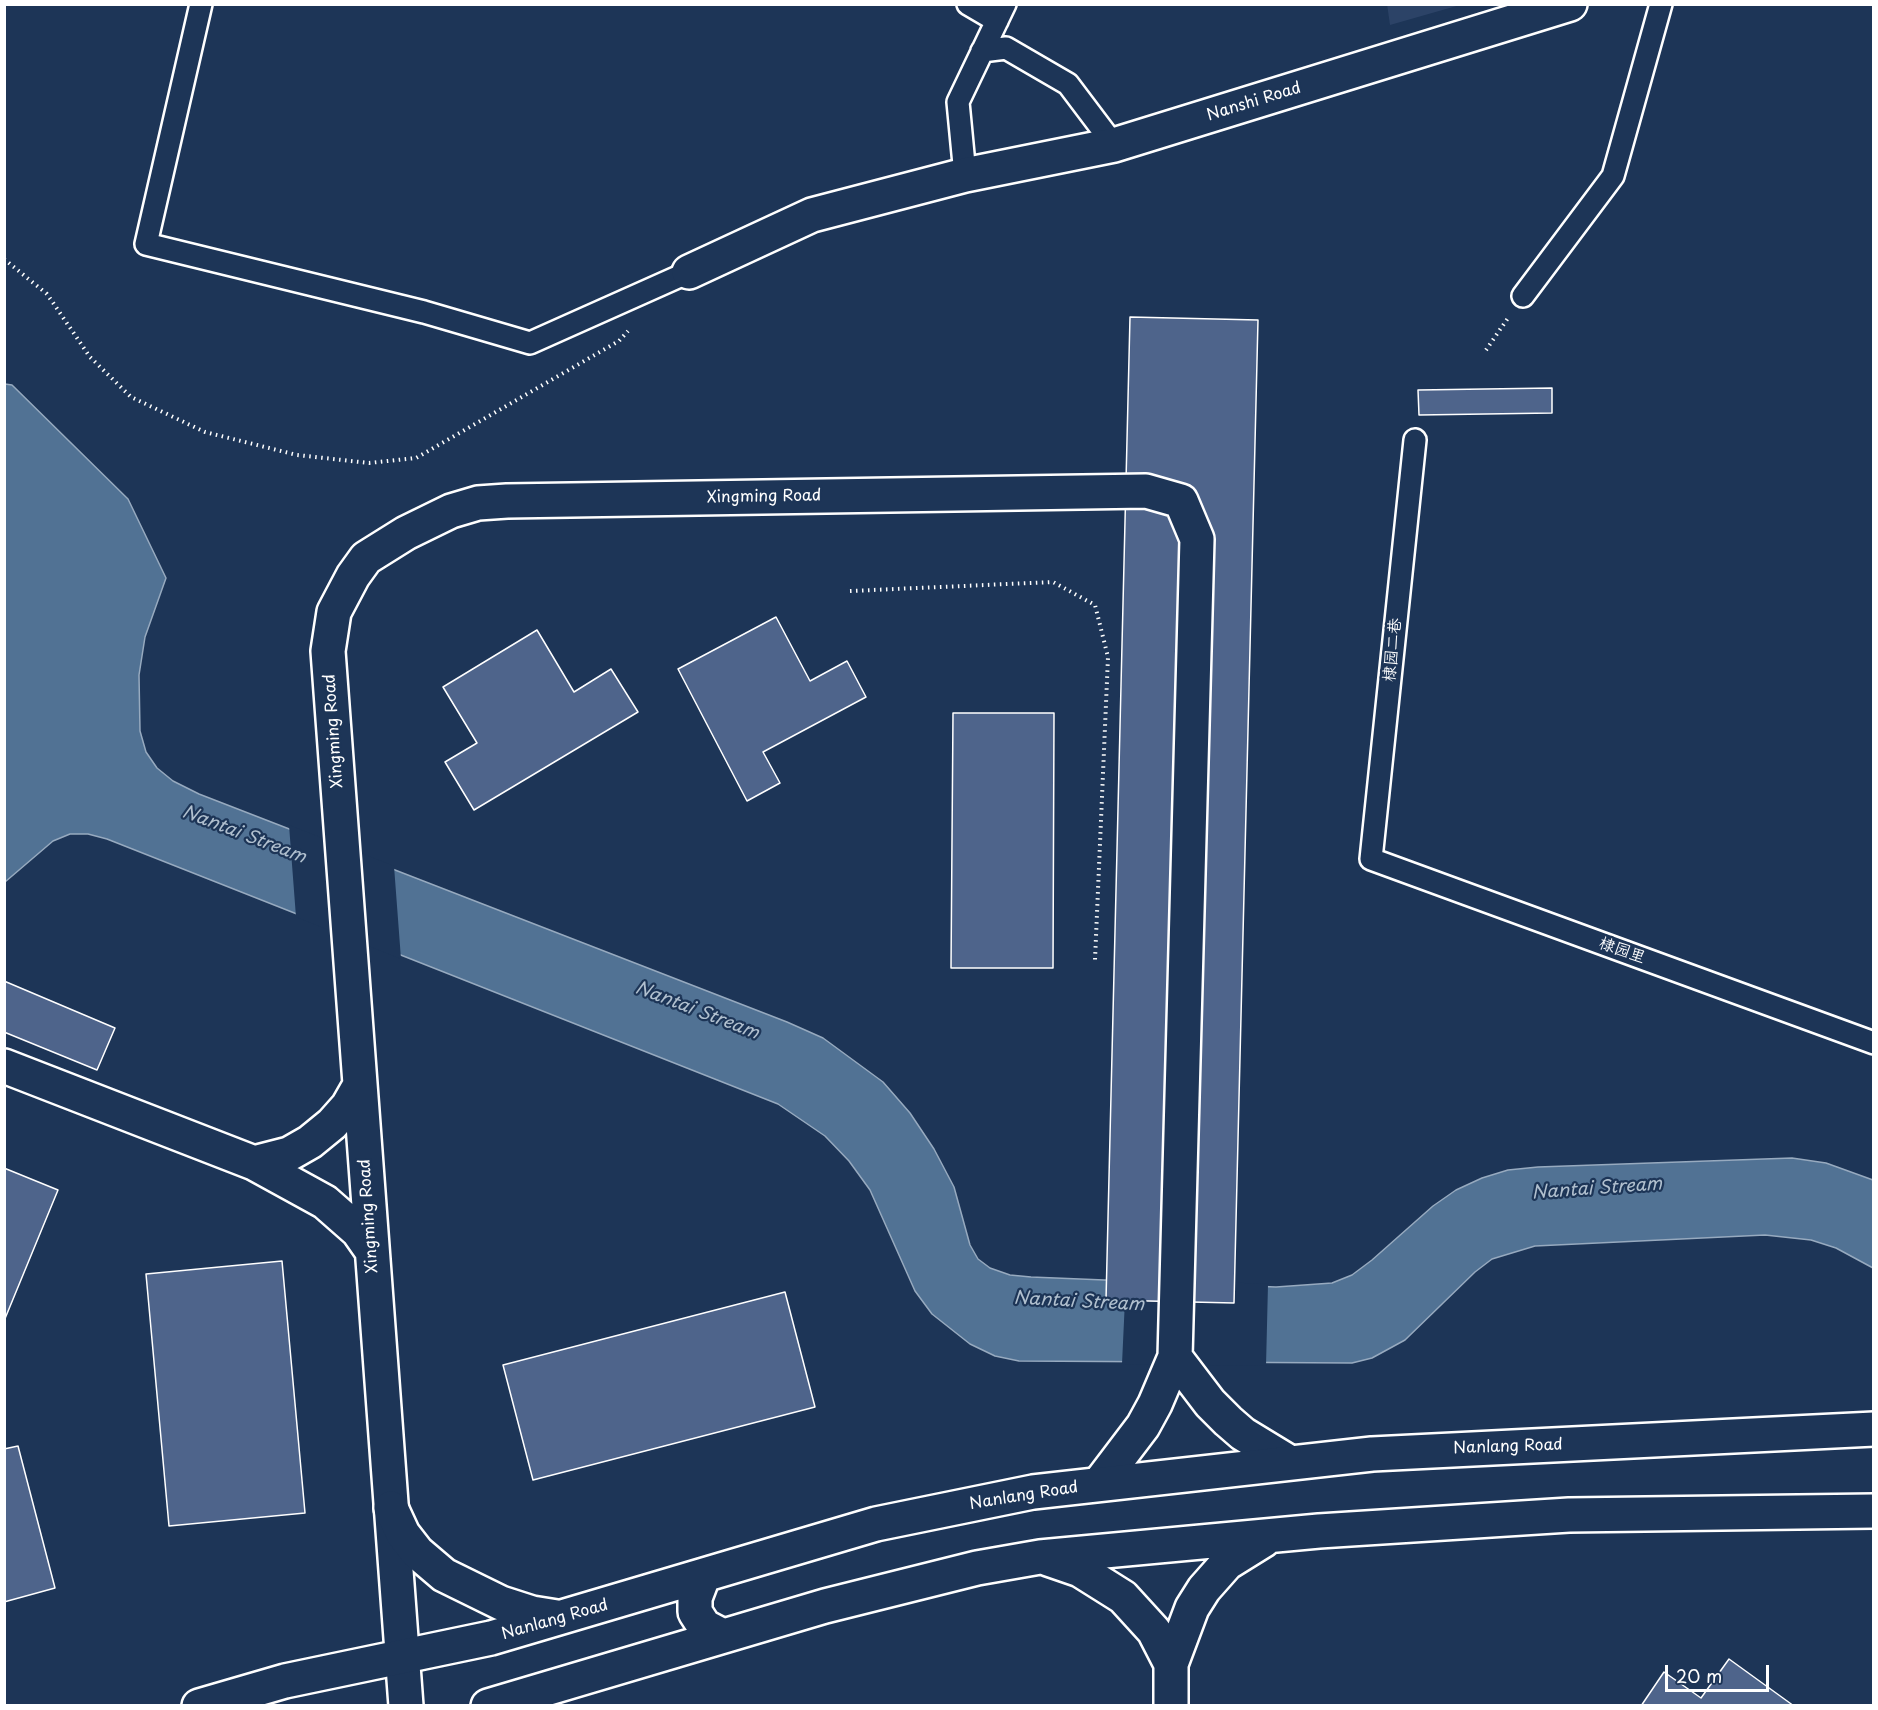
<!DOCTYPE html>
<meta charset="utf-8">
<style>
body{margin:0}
#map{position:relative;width:1878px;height:1710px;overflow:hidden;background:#1d3557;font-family:"Playpen Sans",sans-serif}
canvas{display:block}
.frame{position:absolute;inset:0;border:6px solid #fff;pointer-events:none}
.scale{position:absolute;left:1665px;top:1665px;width:104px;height:27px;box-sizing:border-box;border:3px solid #fff;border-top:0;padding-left:8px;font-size:18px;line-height:21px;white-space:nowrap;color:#fff;-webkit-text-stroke:4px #1d3557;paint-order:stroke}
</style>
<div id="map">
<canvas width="1878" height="1710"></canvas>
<div class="frame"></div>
<div class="scale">20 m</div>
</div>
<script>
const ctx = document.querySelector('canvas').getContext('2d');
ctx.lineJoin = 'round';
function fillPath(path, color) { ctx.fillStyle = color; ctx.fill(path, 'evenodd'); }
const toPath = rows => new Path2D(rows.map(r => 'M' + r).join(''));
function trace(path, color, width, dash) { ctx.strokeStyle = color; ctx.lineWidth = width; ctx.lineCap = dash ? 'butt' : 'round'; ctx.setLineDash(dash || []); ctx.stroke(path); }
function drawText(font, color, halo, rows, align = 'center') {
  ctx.font = font + ' "Playpen Sans","LXGW WenKai TC",sans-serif'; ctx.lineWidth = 4.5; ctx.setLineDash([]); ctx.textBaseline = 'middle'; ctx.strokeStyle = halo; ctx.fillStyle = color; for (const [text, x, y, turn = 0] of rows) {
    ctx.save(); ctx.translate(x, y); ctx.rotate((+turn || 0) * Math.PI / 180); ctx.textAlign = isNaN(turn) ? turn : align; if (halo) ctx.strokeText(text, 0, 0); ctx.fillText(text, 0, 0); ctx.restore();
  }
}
fillPath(toPath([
 [1387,4,1460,4,1460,5,1390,25]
]), '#2c4367');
const water = toPath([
 [5,384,12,385,128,499,166,578,145,637,139,675,140,731,146,752,157,768,173,781,199,794,787,1022,823,1038,883,1082,910,1113,934,1149,954,1187,970,1245,978,1259,990,1268,1010,1275,1031,1277,1276,1287,1332,1283,1352,1275,1372,1260,1433,1206,1456,1190,1482,1178,1508,1170,1538,1167,1792,1158,1826,1163,1873,1180,1873,1268,1836,1248,1811,1240,1765,1235,1535,1246,1492,1259,1475,1272,1405,1340,1372,1358,1352,1363,1019,1361,995,1356,970,1344,932,1314,915,1291,870,1190,849,1161,825,1136,778,1104,107,839,88,834,70,834,53,841,5,882,5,384]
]);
fillPath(water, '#517294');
trace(water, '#97aabf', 1.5);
fillPath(toPath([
 [289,825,394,866,401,959,296,917],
 [1126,1278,1268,1284,1266,1366,1122,1364]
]), '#1d3557');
const building = toPath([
 [1130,317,1258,320,1234,1303,1106,1300,1130,317],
 [1552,388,1552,413,1419,415,1418,390,1552,388],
 [776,617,810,681,847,661,866,697,763,752,780,783,747,801,678,669,776,617],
 [537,630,574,692,611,669,638,712,474,810,445,762,477,743,443,687,537,630],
 [953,713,1054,713,1053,968,951,968,953,713],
 [4,981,115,1028,97,1070,4,1032,4,981],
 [4,1168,58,1190,4,1321,4,1168],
 [282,1261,305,1513,169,1526,146,1274,282,1261],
 [785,1292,815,1407,533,1480,503,1365,785,1292],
 [18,1446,55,1588,4,1602,4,1449,18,1446],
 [1729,1659,1794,1706,1641,1706,1664,1672,1701,1698,1729,1659]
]);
fillPath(building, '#4e648b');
trace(building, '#fff', 1.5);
const service = toPath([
 [201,4,146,244,424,312,530,343,689,272],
 [968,4,997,21],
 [982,51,1006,48,1068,84,1114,145],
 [965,175,958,102,1005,4],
 [1523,296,1613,176,1661,4],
 [1415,440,1371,859,1874,1043]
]);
const minor = toPath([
 [689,272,812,215,965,175,1114,145,1570,4],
 [4,1066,254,1163,325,1202,358,1231,372,1251],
 [254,1163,289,1154,310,1142,332,1124,348,1106,360,1085],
 [1175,1357,1210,1403,1228,1421,1243,1434,1289,1462],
 [406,1706,328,651,334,612,353,576,366,558,406,533,451,511,478,503,507,501,1146,491,1181,501,1197,539,1175,1357,1155,1404,1143,1426,1099,1484]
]);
const tertiary = toPath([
 [391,1508,403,1534,417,1552,444,1575,501,1603,532,1613,557,1617],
 [1048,1559,1080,1570,1123,1597,1154,1631,1171,1664],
 [703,1577,695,1598,695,1612,704,1626,723,1636],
 [199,1706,285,1681,491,1638,876,1524,1033,1492,1372,1454,1874,1429],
 [488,1706,825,1606,977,1568,1040,1557,1319,1531,1569,1515,1874,1511],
 [1171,1706,1171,1664,1192,1608,1204,1589,1227,1563,1264,1540]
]);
trace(service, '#fff', 26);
trace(minor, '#fff', 38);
trace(tertiary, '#fff', 38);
trace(toPath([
 [4,259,47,294,90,357,131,397,205,432,297,455,369,463,416,458,619,341,628,331],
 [1486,350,1508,318],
 [850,591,1053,582,1095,605,1108,657,1095,960]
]), '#fff', 4, [1.5, 4.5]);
trace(service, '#1d3557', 21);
trace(minor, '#1d3557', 33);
trace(tertiary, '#1d3557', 33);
drawText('16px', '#fff', '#1d3557', [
 ["Nanshi Road",1254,102,-17],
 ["Xingming Road",764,497,-1],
 ["棣园二巷",1393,650,-84],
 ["Xingming Road",334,731,-94],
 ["棣园里",1622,951,20],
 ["Xingming Road",369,1216,-94],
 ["Nanlang Road",1508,1447,-2],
 ["Nanlang Road",1024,1496,-9],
 ["Nanlang Road",555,1620,-16]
]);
drawText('italic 18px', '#b1c0cf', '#1d3557', [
 ["Nantai Stream",244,835,21],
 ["Nantai Stream",697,1011,21],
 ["Nantai Stream",1597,1189,-4],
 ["Nantai Stream",1079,1302,3]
]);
</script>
